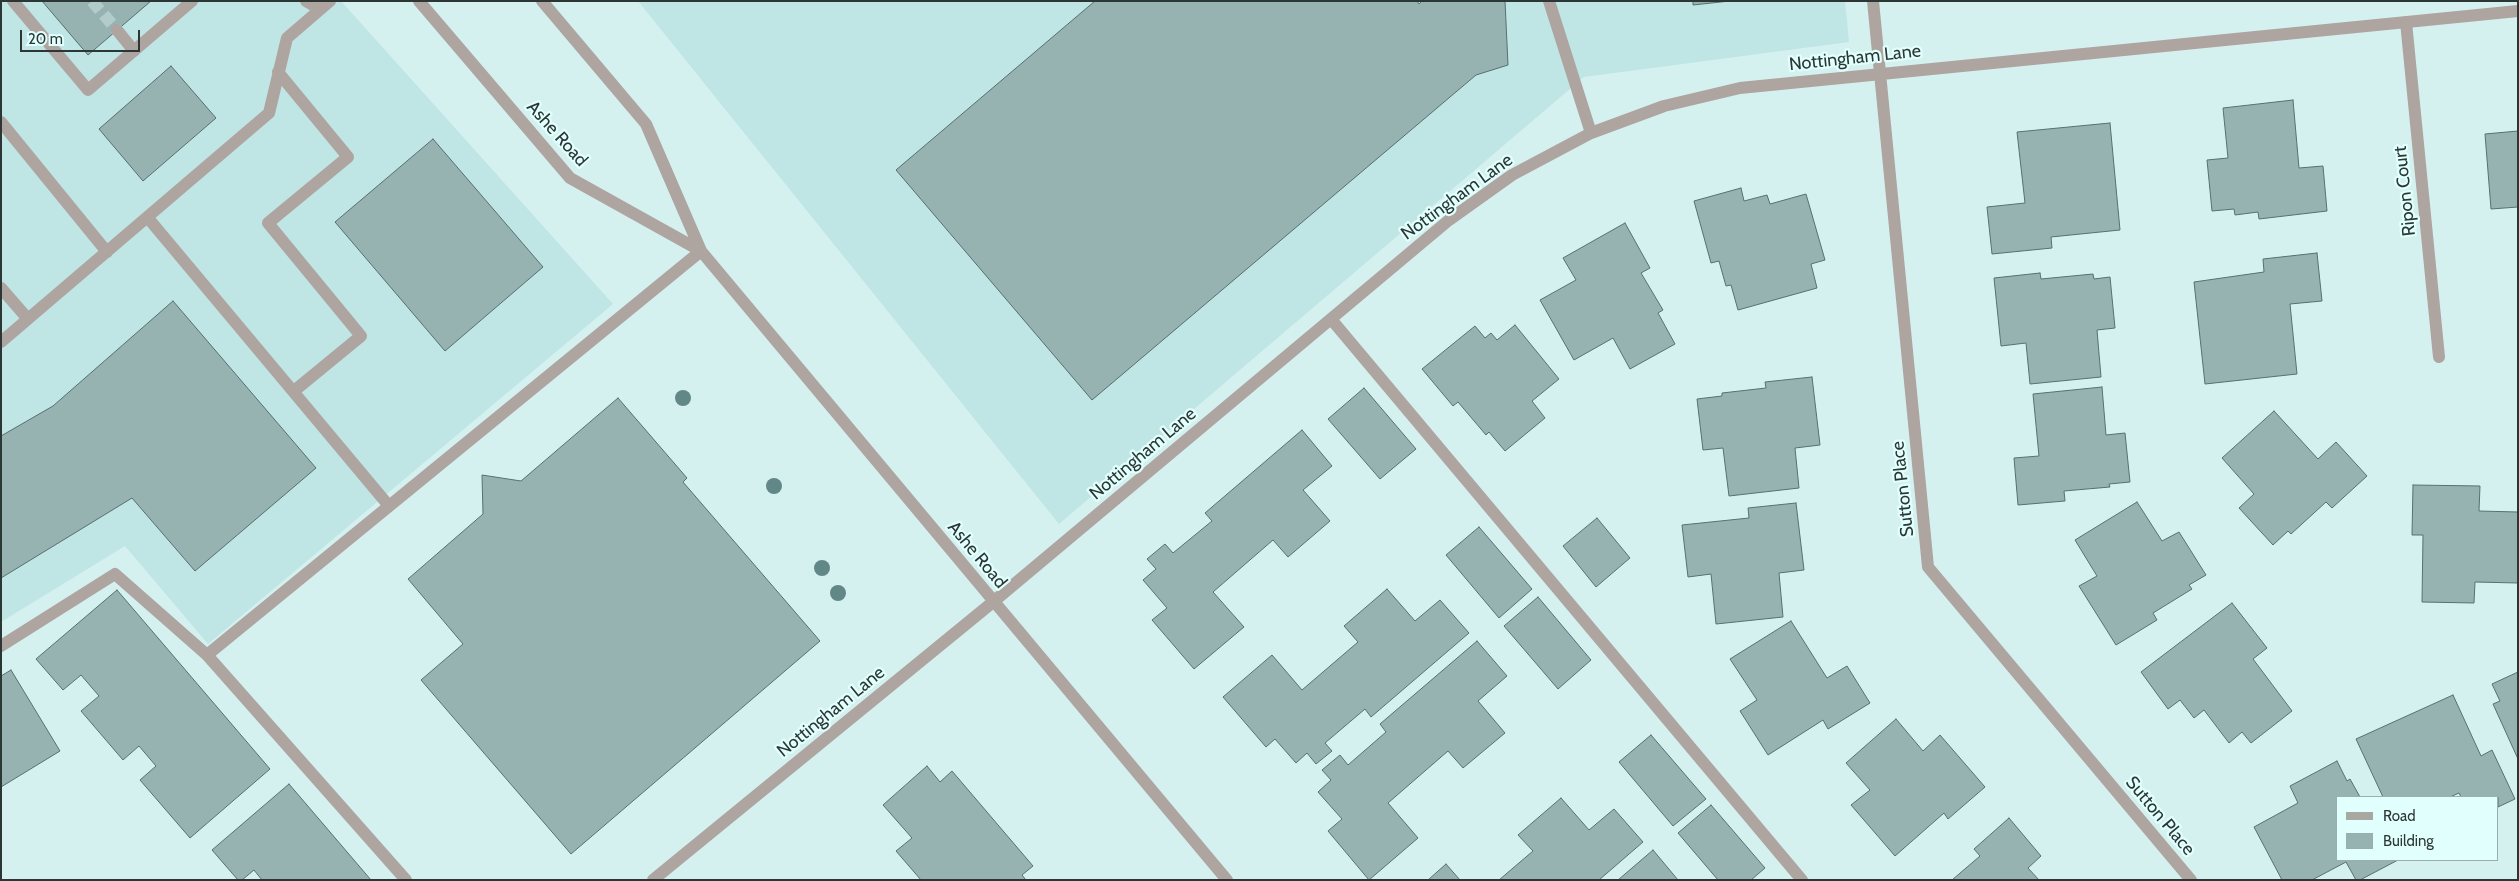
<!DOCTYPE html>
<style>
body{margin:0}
#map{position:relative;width:2519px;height:881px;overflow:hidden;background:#d4f1f0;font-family:Cabin,sans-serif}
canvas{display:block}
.frame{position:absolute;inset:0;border:2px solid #2b3635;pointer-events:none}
.legend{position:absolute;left:2336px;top:796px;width:162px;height:65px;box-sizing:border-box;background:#e1fffd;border:1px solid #98afad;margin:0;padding:6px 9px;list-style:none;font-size:15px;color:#2b3635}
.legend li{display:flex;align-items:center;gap:10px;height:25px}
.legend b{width:25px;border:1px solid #98afad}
.scale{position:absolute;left:20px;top:30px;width:120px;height:22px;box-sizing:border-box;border:2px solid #2b3635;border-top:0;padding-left:6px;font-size:15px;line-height:18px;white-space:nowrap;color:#2b3635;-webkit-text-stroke:4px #e1fffd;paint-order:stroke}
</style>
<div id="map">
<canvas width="2519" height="881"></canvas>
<div class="frame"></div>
<ul class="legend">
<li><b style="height:6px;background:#aea4a0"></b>Road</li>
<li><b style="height:14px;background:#96b2b1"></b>Building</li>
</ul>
<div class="scale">20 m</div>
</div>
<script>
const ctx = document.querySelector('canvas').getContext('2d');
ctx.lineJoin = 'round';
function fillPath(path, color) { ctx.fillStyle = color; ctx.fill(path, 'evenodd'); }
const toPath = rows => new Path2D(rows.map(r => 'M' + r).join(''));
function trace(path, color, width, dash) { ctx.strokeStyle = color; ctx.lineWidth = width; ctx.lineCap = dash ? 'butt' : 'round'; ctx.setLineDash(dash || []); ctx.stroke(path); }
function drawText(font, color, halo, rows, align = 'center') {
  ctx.font = font + ' Cabin,sans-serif'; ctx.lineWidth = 4.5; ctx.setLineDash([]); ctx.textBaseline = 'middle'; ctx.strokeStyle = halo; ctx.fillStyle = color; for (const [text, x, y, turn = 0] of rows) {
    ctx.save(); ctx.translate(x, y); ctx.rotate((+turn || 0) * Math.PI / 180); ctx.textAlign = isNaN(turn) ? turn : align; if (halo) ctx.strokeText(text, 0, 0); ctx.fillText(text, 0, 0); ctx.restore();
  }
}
fillPath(toPath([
 [1,1,341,1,613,304,208,644,125,546,1,622],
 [638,1,1845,1,1849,42,1584,77,1059,524]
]), '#bfe5e4');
const building = toPath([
 [42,1,151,1,88,55,42,1],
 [1095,1,1417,1,1419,4,1422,1,1505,1,1508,65,1476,75,1092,400,896,170,1095,1],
 [1693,1,1730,1,1693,5,1693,1],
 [171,66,216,118,143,181,99,129,171,66],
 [2293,100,2299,168,2323,166,2327,211,2259,219,2258,212,2235,215,2234,209,2212,211,2207,160,2228,158,2223,108,2293,100],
 [2110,123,2120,230,2051,237,2052,248,1992,254,1987,207,2025,203,2017,132,2110,123],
 [2518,131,2518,207,2491,209,2485,134,2518,131],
 [433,139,543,267,445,351,335,222,433,139],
 [1741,188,1744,201,1767,195,1770,204,1806,194,1825,260,1811,264,1817,288,1738,310,1731,285,1726,286,1719,261,1711,263,1694,201,1741,188],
 [1625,223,1650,268,1641,273,1663,310,1658,313,1675,344,1630,369,1613,338,1574,360,1540,300,1576,280,1563,258,1625,223],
 [2317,253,2322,301,2290,304,2297,374,2205,384,2194,282,2264,272,2263,259,2317,253],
 [2040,273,2041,279,2093,274,2094,279,2110,277,2115,328,2097,330,2101,377,2030,384,2026,343,2001,346,1994,278,2040,273],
 [173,301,316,468,195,571,132,498,1,578,1,436,53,406,173,301],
 [1515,325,1559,379,1532,401,1545,418,1505,451,1489,432,1486,435,1458,402,1453,406,1422,369,1475,326,1485,338,1491,333,1497,340,1515,325],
 [1812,377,1820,445,1795,448,1799,488,1729,496,1723,448,1703,450,1697,399,1722,396,1722,393,1766,388,1765,382,1812,377],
 [2102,387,2106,435,2125,433,2130,482,2109,484,2110,487,2064,491,2065,501,2018,505,2014,458,2039,456,2033,394,2102,387],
 [1364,388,1416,449,1380,479,1328,419,1364,388],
 [618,398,687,478,683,482,820,641,571,854,421,680,463,644,408,579,483,514,482,475,521,481,618,398],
 [2274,411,2318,459,2336,442,2367,476,2332,508,2326,502,2291,534,2288,531,2273,545,2239,508,2254,494,2222,458,2274,411],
 [1302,430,1332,466,1303,490,1330,521,1288,557,1273,540,1213,592,1244,627,1194,669,1152,620,1167,608,1143,580,1156,569,1147,559,1165,544,1173,553,1212,521,1205,513,1302,430],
 [2413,485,2480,486,2479,511,2518,512,2518,583,2475,582,2474,603,2422,602,2423,535,2412,535,2413,485],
 [2137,502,2162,541,2179,532,2206,575,2189,585,2192,589,2153,613,2157,620,2116,645,2079,586,2097,576,2075,540,2137,502],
 [1796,503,1804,570,1779,573,1783,617,1716,624,1711,574,1688,577,1682,525,1749,518,1748,508,1796,503],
 [1597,518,1630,558,1596,587,1563,546,1597,518],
 [1479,527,1532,589,1499,618,1446,555,1479,527],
 [1387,589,1415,621,1440,600,1469,633,1371,717,1365,709,1325,743,1332,751,1316,764,1307,753,1296,763,1275,739,1266,747,1223,697,1272,655,1302,690,1358,642,1344,626,1387,589],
 [117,590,270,769,190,838,140,780,156,766,139,746,123,760,81,711,99,696,81,675,63,690,36,659,117,590],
 [1538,597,1591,660,1558,689,1504,626,1538,597],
 [2232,603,2267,648,2253,659,2292,711,2251,743,2242,732,2229,743,2204,710,2194,718,2180,700,2168,709,2141,672,2232,603],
 [1791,621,1827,678,1847,666,1870,703,1828,729,1823,720,1768,755,1740,711,1757,700,1730,659,1791,621],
 [1477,641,1507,676,1478,701,1505,733,1463,768,1448,751,1388,803,1418,838,1369,880,1328,831,1342,819,1318,792,1331,780,1322,770,1340,755,1348,765,1386,732,1380,724,1477,641],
 [11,670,60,751,1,787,1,676,11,670],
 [2518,672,2518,759,2493,704,2500,701,2492,684,2518,672],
 [2453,695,2481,756,2492,750,2515,799,2498,807,2498,797,2461,797,2459,793,2450,797,2383,797,2356,739,2453,695],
 [1896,719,1923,751,1940,735,1985,787,1948,819,1944,813,1895,856,1851,805,1870,790,1846,763,1896,719],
 [1651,735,1706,799,1673,826,1619,762,1651,735],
 [2337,761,2347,781,2350,779,2360,797,2338,797,2338,860,2398,860,2360,880,2356,880,2346,862,2312,880,2282,880,2254,827,2298,803,2290,786,2337,761],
 [927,766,940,782,952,771,1033,866,1022,875,1026,880,921,880,896,851,912,838,883,805,927,766],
 [289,784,371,880,262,880,254,870,242,880,238,880,212,850,289,784],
 [1561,798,1589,830,1614,809,1643,842,1599,880,1499,880,1533,851,1518,835,1561,798],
 [1711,805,1765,868,1751,880,1718,880,1678,833,1711,805],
 [2009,818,2041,856,2028,868,2039,880,1952,880,1980,856,1974,849,2009,818],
 [1653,850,1678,880,1618,880,1653,850],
 [1446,864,1460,880,1428,880,1446,864]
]);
fillPath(building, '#96b2b1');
trace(building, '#56706f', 1);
trace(toPath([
 [92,1,117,30]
]), '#b2cccb', 12, [12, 6]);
trace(toPath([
 [13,1,88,90,192,1],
 [306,1,320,9],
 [419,1,570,178,701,251,646,124,542,1],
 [1549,1,1591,133],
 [1873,1,1928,567,2191,880],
 [2406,22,2439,357],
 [117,30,134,51],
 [278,72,348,157,268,223,361,336,294,391],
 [1,122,107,252],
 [148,218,389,506],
 [1,288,28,319],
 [1331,319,1802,880],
 [1,342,269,113,287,38,330,1],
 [1,646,115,574,207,655,406,880],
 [207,655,701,251,1227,880],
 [653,880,993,602,1449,220,1512,175,1591,133,1664,106,1740,88,2518,11]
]), '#aea4a0', 12);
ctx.fillStyle = '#618887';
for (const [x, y] of [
 [683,398],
 [774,486],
 [822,568],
 [838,593]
]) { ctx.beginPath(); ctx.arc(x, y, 8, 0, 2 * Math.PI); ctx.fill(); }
drawText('18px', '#2b3635', '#e1fffd', [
 ["Nottingham Lane",1855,58,-6],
 ["Ashe Road",557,134,48],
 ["Ripon Court",2405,191,-96],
 ["Nottingham Lane",1457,197,-36],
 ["Nottingham Lane",1143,454,-40],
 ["Sutton Place",1903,489,-96],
 ["Ashe Road",977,555,50],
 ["Nottingham Lane",831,712,-39],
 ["Sutton Place",2160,816,50]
]);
</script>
